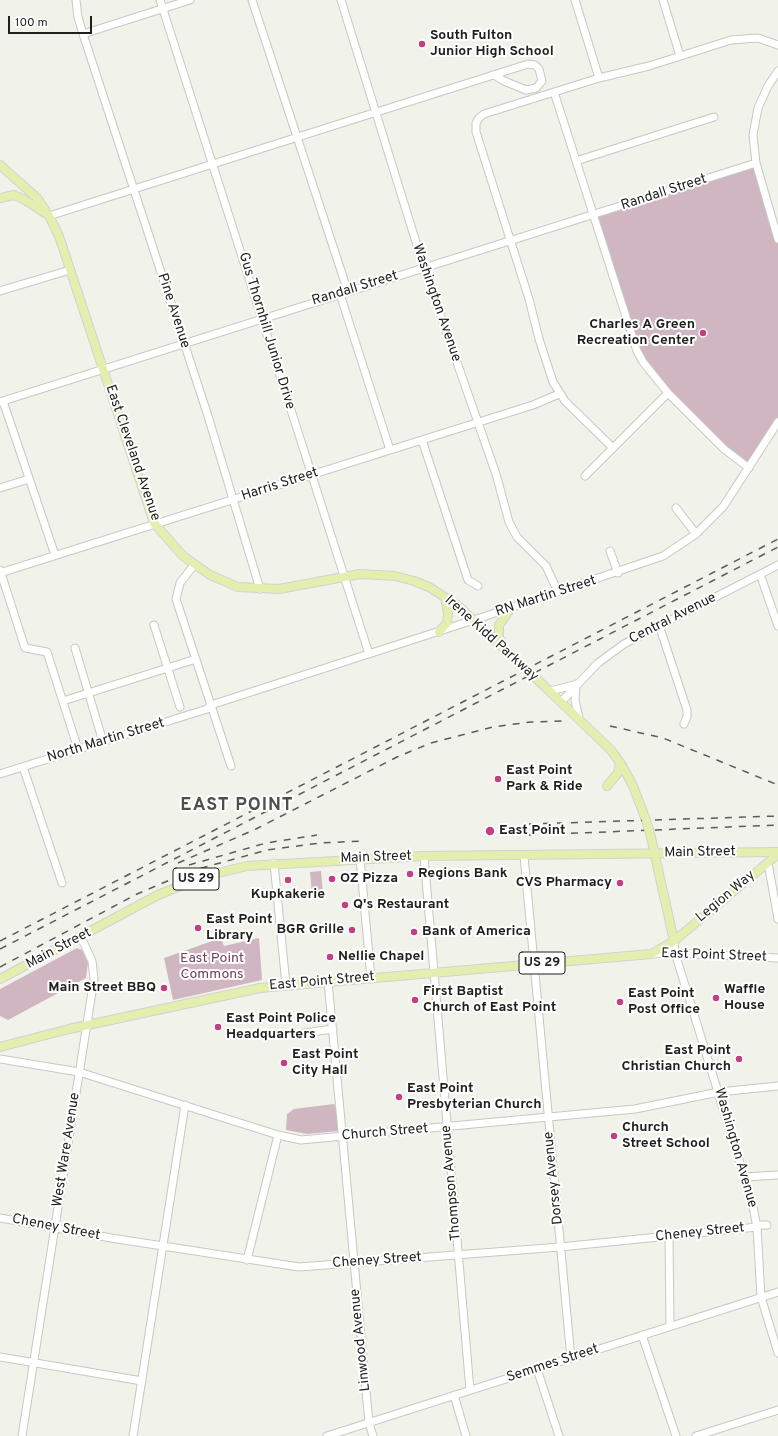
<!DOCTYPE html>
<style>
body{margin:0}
#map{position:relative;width:778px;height:1436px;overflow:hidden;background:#f1f3eb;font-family:Overpass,sans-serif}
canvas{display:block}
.scale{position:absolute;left:8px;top:16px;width:84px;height:18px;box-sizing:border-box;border:2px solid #1f201d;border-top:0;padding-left:5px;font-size:12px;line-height:14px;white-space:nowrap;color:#1f201d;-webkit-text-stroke:3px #fff;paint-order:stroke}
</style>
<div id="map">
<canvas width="778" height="1436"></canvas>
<div class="scale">100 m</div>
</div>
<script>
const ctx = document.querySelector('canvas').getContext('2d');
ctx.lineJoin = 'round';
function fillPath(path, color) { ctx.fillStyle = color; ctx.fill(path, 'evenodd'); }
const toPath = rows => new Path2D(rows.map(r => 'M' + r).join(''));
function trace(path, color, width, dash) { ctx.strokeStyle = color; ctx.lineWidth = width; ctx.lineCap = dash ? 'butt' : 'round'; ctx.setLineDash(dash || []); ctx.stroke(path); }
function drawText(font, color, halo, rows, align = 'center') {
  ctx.font = font + ' Overpass,sans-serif'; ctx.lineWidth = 4; ctx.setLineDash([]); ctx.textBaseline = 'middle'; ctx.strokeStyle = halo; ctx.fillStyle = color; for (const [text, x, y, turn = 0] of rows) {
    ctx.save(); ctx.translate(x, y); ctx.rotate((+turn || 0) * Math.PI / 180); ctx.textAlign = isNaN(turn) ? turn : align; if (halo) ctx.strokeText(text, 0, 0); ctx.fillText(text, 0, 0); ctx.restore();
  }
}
fillPath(toPath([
 [757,164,778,239,778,425,750,471,674,403,636,358,597,217],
 [321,871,323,894,312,895,310,872],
 [221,938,224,946,259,938,262,980,173,1000,164,958],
 [77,948,82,950,88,963,86,978,8,1020,0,1016,0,989],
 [334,1104,338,1114,339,1131,307,1134,286,1130,287,1114,294,1109]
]), '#d0b6c1');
const minor = toPath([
 [76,0,78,17,83,34,208,416,260,589],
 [160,0,369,654],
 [252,0,348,292],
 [341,0,424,268,496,474,509,522,517,537,546,566,558,592],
 [575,0,599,78],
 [663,0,680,56],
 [83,34,190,0],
 [778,71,768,86,758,108,753,135,756,163,778,239],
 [554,92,637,351,643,362,668,393,724,449,749,468],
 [576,161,714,117],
 [49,216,528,64,535,65,539,69,542,81,536,88,526,90,504,81,494,75],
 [0,291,70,270],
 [340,294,390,450],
 [3,401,55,555],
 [0,402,756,163],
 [422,440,468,580,478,586],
 [613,448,565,401,553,382,539,339,529,299,476,132,476,123,479,118,484,114,599,78,649,66,731,40,758,38,778,45],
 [585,476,668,393],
 [0,488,29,479],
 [676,508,696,534],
 [610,551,618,573],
 [194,565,180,583,176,599,231,766],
 [0,570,25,648,47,652,78,749],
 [0,573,533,405,559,394],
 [760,574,778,626],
 [154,625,180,707],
 [659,625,687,710,687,717,684,724],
 [75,648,101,735],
 [576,684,575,700,579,718],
 [550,691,574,685],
 [63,701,196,659],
 [561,702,598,663,624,644,778,565],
 [23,767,62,883],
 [0,774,207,709,211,705,489,615,663,556,696,534,723,507,778,422],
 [424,856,470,1390],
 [524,856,571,1358],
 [360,858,371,978],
 [274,863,286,985],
 [768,863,778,919],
 [674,941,675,953,752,1202,757,1227,761,1297,778,1353],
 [651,954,675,953,778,958],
 [328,981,369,1423,373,1436],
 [304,1033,333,1029],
 [0,1059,79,1072,278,1135,301,1140,635,1109,719,1092,778,1086],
 [745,1177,778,1175],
 [0,1218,111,1238,299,1267,560,1247,757,1227],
 [756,1225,767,1225],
 [669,1236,670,1326],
 [247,1260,278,1135],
 [642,1335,676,1436],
 [0,1357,142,1381],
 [537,1369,559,1436],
 [454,1395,466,1436],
 [22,1436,94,979,92,961,81,937],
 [133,1436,185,1105],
 [327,1436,778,1292],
 [696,1436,778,1410]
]);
const major = toPath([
 [0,165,37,198,49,216,59,236,154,523,183,556,210,575,238,587,279,589,360,574,395,576,414,581,429,587,457,605,513,657],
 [0,198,14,195,25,200,45,213],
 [439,632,447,623,448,613,445,597],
 [503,645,499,638,499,625,511,608],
 [543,685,611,750,623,767,633,786,646,820],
 [607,786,618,773,620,763],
 [650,833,674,941],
 [0,979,158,895,205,876,247,866,424,856,778,852],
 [0,1047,69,1029,260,988,651,954,674,941,778,854]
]);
trace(minor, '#c7c9c0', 9);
trace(major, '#d2d2d2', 10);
trace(minor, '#fff', 7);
trace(major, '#e4eeaf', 8);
trace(toPath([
 [610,726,663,738,778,785],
 [529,824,778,816],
 [529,835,778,825],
 [178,863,256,829,397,757,431,743,493,727,530,722,565,721],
 [189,865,266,843,317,835],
 [0,941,778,539],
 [0,949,778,547],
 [0,967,137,894,191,871,267,850,320,843,363,841]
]), '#5b5c57', 1.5, [7, 7]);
const majorBridge = toPath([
 [513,657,543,685],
 [646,820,650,833]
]);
trace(majorBridge, '#d2d2d2', 10, []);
trace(majorBridge, '#e4eeaf', 8);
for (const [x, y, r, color] of [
 [422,44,4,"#c33f85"],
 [703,333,4,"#c33f85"],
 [498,779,4,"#c33f85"],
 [490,831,5,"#c33f85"],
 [410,874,4,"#c33f85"],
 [332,879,4,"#c33f85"],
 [288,880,4,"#c33f85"],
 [620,883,4,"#c33f85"],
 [345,905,4,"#c33f85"],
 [198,928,4,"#c33f85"],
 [352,930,4,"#c33f85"],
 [414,932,4,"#c33f85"],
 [330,957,4,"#c33f85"],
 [164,988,4,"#c33f85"],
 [716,998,4,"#c33f85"],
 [415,1000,4,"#c33f85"],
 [620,1002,4,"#c33f85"],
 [218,1027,4,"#c33f85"],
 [739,1059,4,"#c33f85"],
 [284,1063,4,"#c33f85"],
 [399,1097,4,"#c33f85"],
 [614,1136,4,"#c33f85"]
]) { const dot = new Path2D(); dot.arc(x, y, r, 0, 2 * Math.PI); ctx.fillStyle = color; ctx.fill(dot); trace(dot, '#fff', 1.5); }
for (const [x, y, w] of [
 [196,879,46],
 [542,963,46]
]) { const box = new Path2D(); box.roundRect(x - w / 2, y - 11, w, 22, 3); ctx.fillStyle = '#fff'; ctx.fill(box); trace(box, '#1f201d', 1); }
drawText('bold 13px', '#1f201d', null, [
 ["US 29",196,879],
 ["US 29",542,963]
]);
drawText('bold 14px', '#1f201d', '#fff', [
 ["South Fulton",430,36],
 ["Junior High School",430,52],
 ["Charles A Green",695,325,"right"],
 ["Recreation Center",695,341,"right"],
 ["East Point",506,771],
 ["Park & Ride",506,787],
 ["East Point",499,831],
 ["Regions Bank",418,874],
 ["OZ Pizza",340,879],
 ["CVS Pharmacy",612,883,"right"],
 ["Kupkakerie",288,895,"center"],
 ["Q's Restaurant",353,905],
 ["East Point",206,920],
 ["Library",206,936],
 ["BGR Grille",344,930,"right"],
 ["Bank of America",422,932],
 ["Nellie Chapel",338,957],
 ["Main Street BBQ",156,988,"right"],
 ["Waffle",724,990],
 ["House",724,1006],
 ["First Baptist",423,992],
 ["Church of East Point",423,1008],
 ["East Point",628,994],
 ["Post Office",628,1010],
 ["East Point Police",226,1019],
 ["Headquarters",226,1035],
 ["East Point",731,1051,"right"],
 ["Christian Church",731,1067,"right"],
 ["East Point",292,1055],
 ["City Hall",292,1071],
 ["East Point",407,1089],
 ["Presbyterian Church",407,1105],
 ["Church",622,1128],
 ["Street School",622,1144]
], 'left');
drawText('14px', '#1f201d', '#fff', [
 ["Randall Street",664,193,-18],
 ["Randall Street",355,289,-17],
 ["Washington Avenue",436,303,71],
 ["Pine Avenue",173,311,72],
 ["Gus Thornhill Junior Drive",266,331,73],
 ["East Cleveland Avenue",132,453,71],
 ["Harris Street",280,485,-18],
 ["RN Martin Street",546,597,-18],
 ["Central Avenue",673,619,-27],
 ["Irene Kidd Parkway",491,639,42],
 ["North Martin Street",106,741,-17],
 ["Main Street",700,853,-1],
 ["Main Street",376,858,-2],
 ["Legion Way",726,897,-40],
 ["Main Street",59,949,-28],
 ["East Point Street",714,956,2],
 ["East Point Street",322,982,-5],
 ["Church Street",385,1133,-5],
 ["Washington Avenue",735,1148,74],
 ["West Ware Avenue",67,1150,-81],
 ["Dorsey Avenue",554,1178,-96],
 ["Thompson Avenue",452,1183,-95],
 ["Cheney Street",56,1228,11],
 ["Cheney Street",700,1233,-6],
 ["Cheney Street",377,1261,-4],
 ["Linwood Avenue",361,1340,-96],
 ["Semmes Street",553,1364,-18]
]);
drawText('14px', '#744359', '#fff', [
 ["East Point",212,959],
 ["Commons",212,975]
]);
ctx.letterSpacing = '1px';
drawText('bold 18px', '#4d4f48', '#fff', [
 ["EAST POINT",237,806]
]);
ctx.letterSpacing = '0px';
</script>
